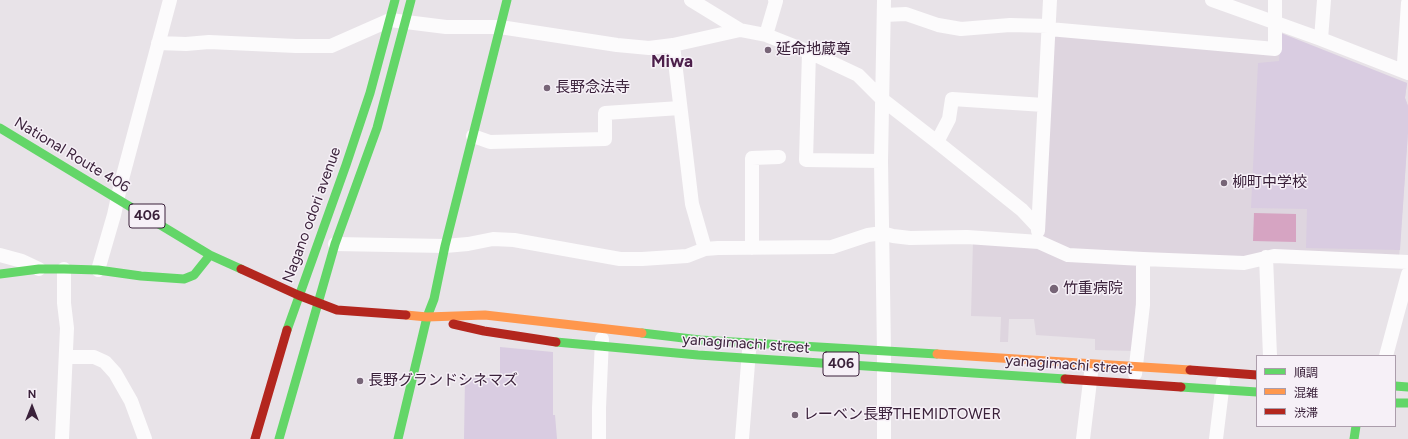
<!DOCTYPE html>
<meta charset="utf-8">
<style>
body{margin:0}
#map{position:relative;width:1408px;height:439px;overflow:hidden;background:#e8e3e8;font-family:Figtree,"Noto Sans JP",sans-serif}
canvas{display:block}
.legend{position:absolute;left:1256px;top:355px;width:140px;height:72px;box-sizing:border-box;background:#f6f0f7;border:1px solid #ab9dab;margin:0;padding:5px 7px;list-style:none;font-size:12px;color:#3a213a}
.legend li{display:flex;align-items:center;gap:8px;height:20px}
.legend b{width:20px;border:1px solid #ab9dab}
.north{position:absolute;left:12px;top:387px;width:40px;height:40px;-webkit-text-stroke:3px #f6f0f7;paint-order:stroke;rotate:0deg;font-size:11px;font-weight:700;line-height:16px;text-align:center;color:#3a213a}
.north::after{content:'';display:block;margin:auto;width:14px;height:18px;background:#3a213a;clip-path:polygon(50% 0,100% 100%,50% 72%,0 100%)}
</style>
<div id="map">
<canvas width="1408" height="439"></canvas>
<ul class="legend">
<li><b style="height:5px;background:#63d668"></b>順調</li>
<li><b style="height:5px;background:#ff974d"></b>混雑</li>
<li><b style="height:5px;background:#b3261e"></b>渋滞</li>
</ul>
<div class="north">N</div>
</div>
<script>
const ctx = document.querySelector('canvas').getContext('2d');
ctx.lineJoin = 'round';
function fillPath(path, color) { ctx.fillStyle = color; ctx.fill(path, 'evenodd'); }
const toPath = rows => new Path2D(rows.map(r => 'M' + r).join(''));
function trace(path, color, width, dash) { ctx.strokeStyle = color; ctx.lineWidth = width; ctx.lineCap = dash ? 'butt' : 'round'; ctx.setLineDash(dash || []); ctx.stroke(path); }
function drawText(font, color, halo, rows, align = 'center') {
  ctx.font = font + ' Figtree,"Noto Sans JP",sans-serif'; ctx.lineWidth = 3; ctx.setLineDash([]); ctx.textBaseline = 'middle'; ctx.strokeStyle = halo; ctx.fillStyle = color; for (const [text, x, y, turn = 0] of rows) {
    ctx.save(); ctx.translate(x, y); ctx.rotate((+turn || 0) * Math.PI / 180); ctx.textAlign = isNaN(turn) ? turn : align; if (halo) ctx.strokeText(text, 0, 0); ctx.fillText(text, 0, 0); ctx.restore();
  }
}
fillPath(toPath([
 [1051,35,1279,52,1407,83,1405,98,1408,106,1408,132,1399,258,1243,260,1067,251,1045,239,1042,235],
 [973,241,1039,245,1138,263,1133,351,1095,350,1095,339,1036,335,1034,319,1009,319,1008,342,1000,342,1001,317,971,316]
]), '#ded5df');
fillPath(toPath([
 [1281,33,1407,83,1405,98,1408,106,1408,132,1400,250,1306,248,1307,209,1251,208,1258,63,1279,61],
 [500,347,553,352,553,415,555,415,557,439,464,439,465,378,500,378]
]), '#d9cce1');
fillPath(toPath([
 [1254,213,1296,214,1296,242,1253,241]
]), '#d6a4c2');
trace(toPath([
 [691,0,740,30,766,35,809,52,858,75,883,100,937,142,1022,210,1037,226],
 [884,0,881,161,884,351,884,439],
 [1212,0,1321,39,1408,73],
 [884,15,906,14,938,25,961,29,1010,25,1049,26],
 [1049,29,1275,49,1275,0],
 [766,35,776,1,775,0],
 [1321,39,1324,0],
 [158,43,186,44,209,42,296,46,331,46,390,20,446,27,500,27,617,45,649,48,673,45,740,30],
 [673,45,692,204,705,249],
 [809,52,806,160,881,161],
 [1401,70,1404,63,1408,3],
 [473,136,490,142,605,139,605,113,680,108],
 [937,142,949,119,952,99,1044,105],
 [1038,231,1050,0],
 [335,244,445,246,468,244,493,239,514,240,620,259,642,259,687,256,705,249,718,248,832,247,868,235,882,233,893,236,910,238,967,237,1039,242,1068,255,1143,259,1244,263,1274,256,1408,262],
 [752,248,752,158,779,157],
 [0,255,22,261,39,269],
 [1266,257,1270,356],
 [98,270,114,215,121,183,170,0],
 [1386,356,1408,274],
 [66,357,94,357,105,362,115,373,131,401,145,439],
 [1135,374,1143,305,1143,259],
 [62,439,67,328,64,303,64,269],
 [599,439,599,408,602,339],
 [742,439,749,351],
 [1083,439,1091,373],
 [1216,439,1223,382]
]), '#fcfbfc', 14);
trace(toPath([
 [0,128,210,255,241,269],
 [0,274,39,269,64,269,98,270,141,276,184,279,194,275,210,255],
 [287,330,346,165,370,93,395,0],
 [642,333,700,340,937,354],
 [556,342,698,355,1065,379],
 [1395,386,1408,387],
 [1181,387,1257,392],
 [1395,403,1408,403],
 [279,439,335,244,377,128,411,0],
 [398,439,427,317,434,299,445,246,507,0],
 [1354,439,1356,426]
]), '#63d668', 9);
trace(toPath([
 [406,315,427,317,485,315,642,333],
 [937,354,1190,370]
]), '#ff974d', 9);
trace(toPath([
 [241,269,298,295,337,310,406,315],
 [453,324,484,331,556,342],
 [1190,370,1257,375],
 [1065,379,1181,387],
 [255,439,287,330]
]), '#b3261e', 9);
for (const [x, y, r, color] of [
 [768,50,4,"#776577"],
 [547,88,4,"#776577"],
 [1224,183,4,"#776577"],
 [1054,289,5,"#776577"],
 [360,381,4,"#776577"],
 [795,415,4,"#776577"]
]) { const dot = new Path2D(); dot.arc(x, y, r, 0, 2 * Math.PI); ctx.fillStyle = color; ctx.fill(dot); trace(dot, '#f6f0f7', 1.5); }
for (const [x, y, w] of [
 [147,216,36],
 [841,364,36]
]) { const box = new Path2D(); box.roundRect(x - w / 2, y - 12, w, 24, 3); ctx.fillStyle = '#f6f0f7'; ctx.fill(box); trace(box, '#3a213a', 1); }
drawText('bold 14px', '#3a213a', null, [
 ["406",147,216],
 ["406",841,364]
]);
drawText('15px', '#3a213a', '#f6f0f7', [
 ["延命地蔵尊",776,50],
 ["長野念法寺",555,88],
 ["柳町中学校",1232,183],
 ["竹重病院",1063,289],
 ["長野グランドシネマズ",368,381],
 ["レーベン長野THEMIDTOWER",803,415]
], 'left');
drawText('15px', '#3a213a', '#f6f0f7', [
 ["National Route 406",72,155,31],
 ["Nagano odori avenue",312,215,-70],
 ["yanagimachi street",746,344,4],
 ["yanagimachi street",1069,365,4]
]);
drawText('bold 17px', '#4c1e4a', '#f6f0f7', [
 ["Miwa",672,62]
]);
</script>
